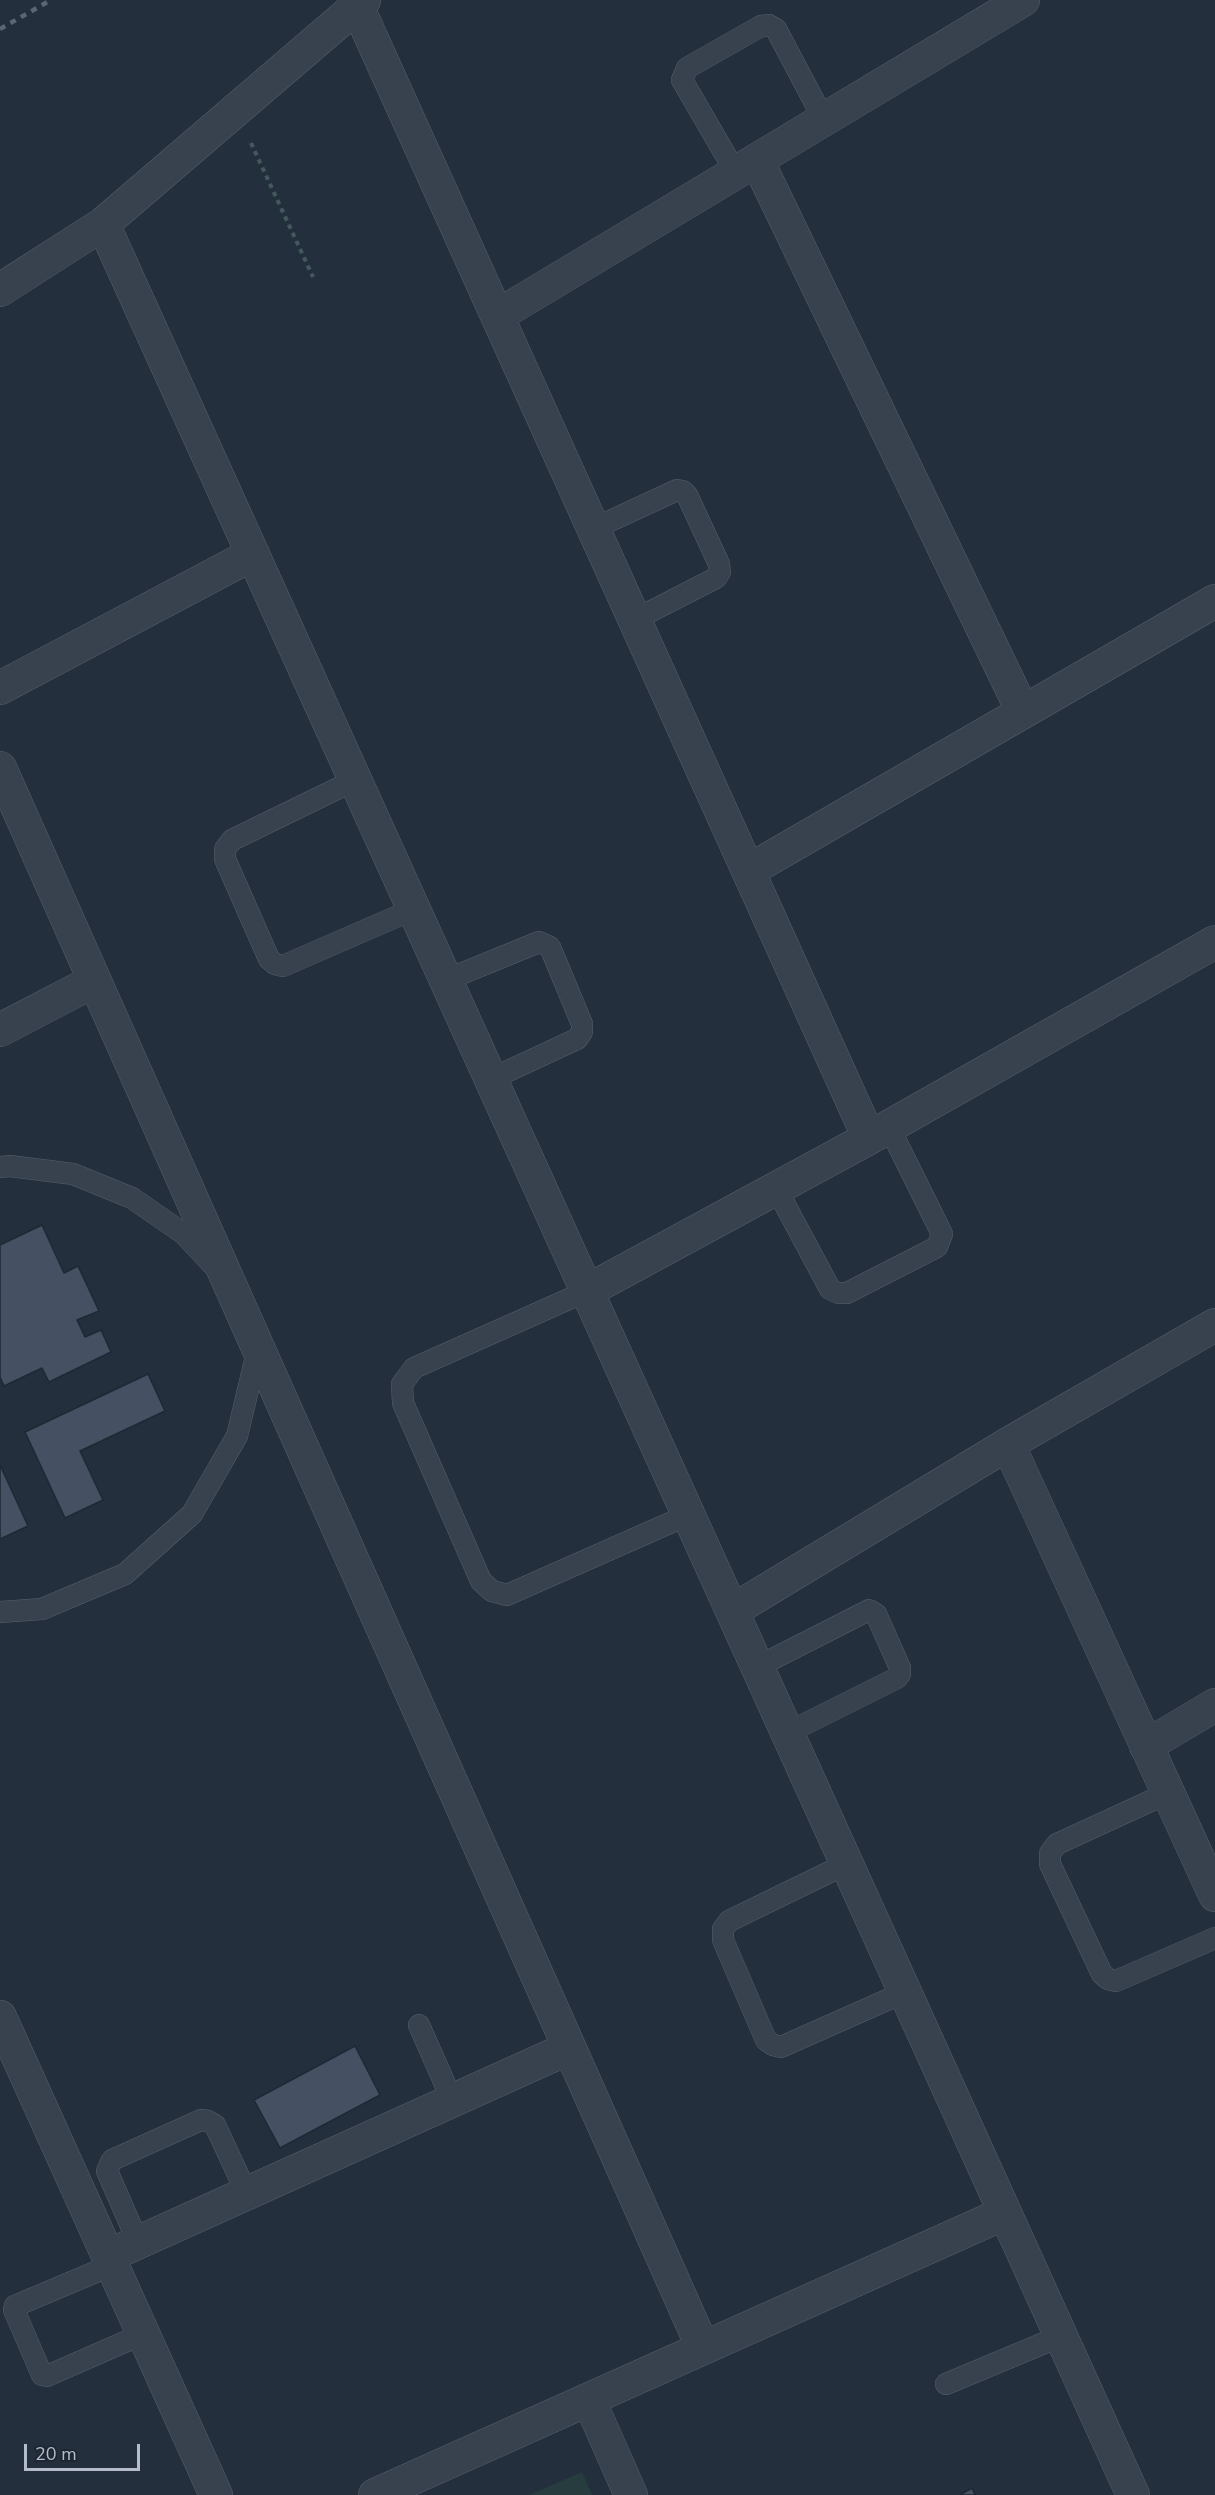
<!DOCTYPE html>
<style>
body{margin:0}
#map{position:relative;width:1215px;height:2495px;overflow:hidden;background:#242f3e;font-family:"Nunito Sans",sans-serif}
canvas{display:block}
.scale{position:absolute;left:24px;top:2444px;width:116px;height:27px;box-sizing:border-box;border:3px solid #b4bcc9;border-top:0;padding-left:8px;font-size:18px;line-height:21px;white-space:nowrap;color:#b4bcc9;-webkit-text-stroke:4px #1d2633;paint-order:stroke}
</style>
<div id="map">
<canvas width="1215" height="2495"></canvas>
<div class="scale">20 m</div>
</div>
<script>
const ctx = document.querySelector('canvas').getContext('2d');
ctx.lineJoin = 'round';
function fillPath(path, color) { ctx.fillStyle = color; ctx.fill(path, 'evenodd'); }
const toPath = rows => new Path2D(rows.map(r => 'M' + r).join(''));
function trace(path, color, width, dash) { ctx.strokeStyle = color; ctx.lineWidth = width; ctx.lineCap = dash ? 'butt' : 'round'; ctx.setLineDash(dash || []); ctx.stroke(path); }
fillPath(toPath([
 [582,2472,592,2495,529,2495]
]), '#263c3f');
const building = toPath([
 [42,1225,64,1273,78,1266,99,1311,77,1320,85,1337,101,1330,111,1352,49,1382,42,1368,4,1386,0,1377,0,1245,42,1225],
 [148,1374,165,1411,80,1451,103,1500,65,1518,25,1432,148,1374],
 [0,1465,28,1526,0,1539,0,1465],
 [355,2046,380,2095,280,2148,254,2100,355,2046],
 [972,2488,975,2495,960,2495,972,2488]
]);
fillPath(building, '#455162');
trace(building, '#1f2835', 1.5);
const service = toPath([
 [736,173,682,80,687,68,761,26,769,25,776,29,824,120],
 [593,529,677,490,683,491,687,495,719,564,720,572,716,578,634,620],
 [355,780,232,840,225,849,225,859,269,959,275,964,283,966,414,909],
 [446,980,539,942,550,947,582,1024,582,1032,577,1039,491,1079],
 [0,1167,10,1166,73,1174,132,1198,184,1234,213,1265],
 [776,1188,830,1289,838,1293,847,1293,937,1247,942,1234,889,1127],
 [587,1291,414,1368,402,1384,403,1403,481,1581,492,1591,507,1595,688,1515],
 [0,1612,42,1609,125,1574,192,1514,237,1436,258,1348],
 [757,1667,869,1610,876,1614,900,1668,900,1674,897,1678,787,1733],
 [1168,1793,1057,1844,1050,1853,1050,1864,1102,1974,1108,1979,1116,1981,1215,1938],
 [846,1864,729,1921,723,1929,723,1940,766,2040,773,2045,781,2047,905,1992],
 [419,2025,452,2100],
 [138,2242,107,2171,112,2160,201,2120,208,2121,215,2125,247,2194],
 [112,2265,15,2306,14,2310,42,2375,47,2376,143,2334],
 [946,2384,1061,2336]
]);
const minor = toPath([
 [357,6,869,1138],
 [757,160,1023,712],
 [103,224,1133,2495],
 [0,290,103,224,364,0],
 [497,316,1023,0],
 [0,688,253,554],
 [0,768,703,2348],
 [748,871,1215,601],
 [0,1030,94,981],
 [587,1291,869,1138,1215,942],
 [1008,1444,1215,1895],
 [732,1611,1008,1444,1215,1325],
 [1146,1746,1215,1705],
 [0,2017,216,2495],
 [108,2256,569,2048],
 [589,2400,631,2495],
 [375,2495,1005,2213]
]);
trace(service, '#565f6c', 22);
trace(minor, '#565f6c', 34);
trace(toPath([
 [251,143,313,277]
]), '#44595c', 4, [4.5, 4.5]);
trace(service, '#38414e', 21);
trace(minor, '#38414e', 33);
trace(toPath([
 [0,29,51,0]
]), '#5a6575', 4.5, [6, 6]);
</script>
